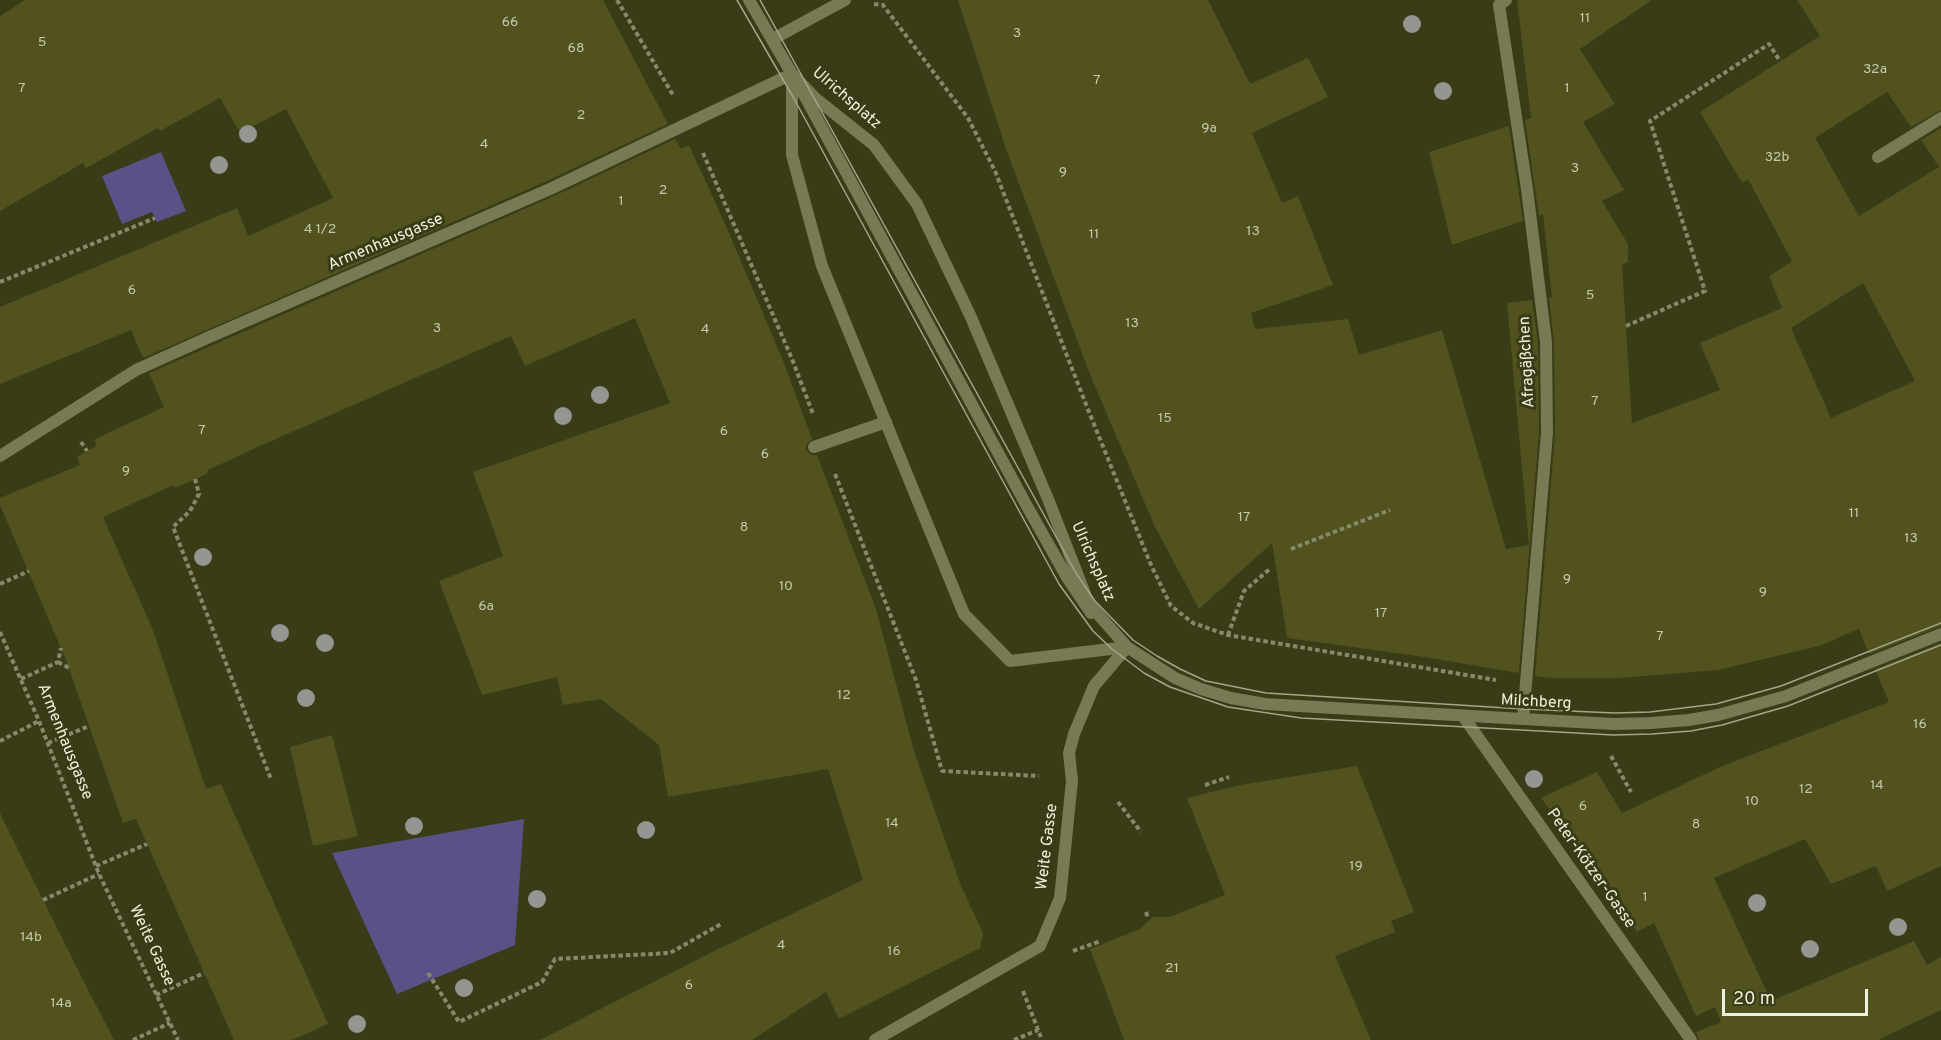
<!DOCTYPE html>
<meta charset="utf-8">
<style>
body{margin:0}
#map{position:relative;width:1941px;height:1040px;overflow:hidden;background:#3a3b17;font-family:Overpass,sans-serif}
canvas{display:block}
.scale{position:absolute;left:1722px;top:989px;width:146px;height:27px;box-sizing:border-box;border:3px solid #eef0db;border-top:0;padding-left:8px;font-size:18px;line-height:21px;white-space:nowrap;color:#eef0db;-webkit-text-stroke:4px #3a3b17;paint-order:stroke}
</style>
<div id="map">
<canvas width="1941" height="1040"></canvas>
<div class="scale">20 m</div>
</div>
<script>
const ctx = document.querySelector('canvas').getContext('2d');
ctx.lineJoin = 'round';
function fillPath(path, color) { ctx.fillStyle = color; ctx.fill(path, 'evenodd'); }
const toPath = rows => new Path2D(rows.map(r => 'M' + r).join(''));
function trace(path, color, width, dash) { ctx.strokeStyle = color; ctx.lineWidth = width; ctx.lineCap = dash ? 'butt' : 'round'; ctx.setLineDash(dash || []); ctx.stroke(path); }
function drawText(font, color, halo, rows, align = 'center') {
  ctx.font = font + ' Overpass,sans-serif'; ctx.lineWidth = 6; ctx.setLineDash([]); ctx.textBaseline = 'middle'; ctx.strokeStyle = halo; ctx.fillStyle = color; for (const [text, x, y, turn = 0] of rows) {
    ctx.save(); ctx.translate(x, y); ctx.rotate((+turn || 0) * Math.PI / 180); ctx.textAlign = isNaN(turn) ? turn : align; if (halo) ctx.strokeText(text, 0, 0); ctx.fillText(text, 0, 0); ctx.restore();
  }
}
fillPath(toPath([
 [161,152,186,211,157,222,152,212,122,224,102,176],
 [524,819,515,945,397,994,332,853]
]), '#5a5286');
fillPath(toPath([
 [25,0,603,0,668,124,547,181,143,358,131,330,0,384,0,307,237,208,248,236,333,198,286,109,240,133,220,98,160,131,158,128,86,168,83,163,0,211,0,16],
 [958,0,1208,0,1250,84,1308,58,1328,97,1252,133,1282,203,1298,196,1333,285,1251,313,1255,329,1348,319,1359,355,1442,330,1506,549,1529,545,1507,303,1532,300,1538,343,1539,433,1519,673,1424,657,1287,638,1272,543,1199,609,1155,527,1091,377,1006,149],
 [1517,0,1652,0,1580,49,1615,104,1583,122,1624,190,1602,201,1628,244,1628,262,1622,265,1632,423,1720,390,1700,343,1782,308,1769,276,1792,261,1748,179,1742,183,1700,112,1820,36,1797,0,1941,0,1941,110,1911,127,1887,92,1815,138,1859,216,1939,167,1921,140,1941,128,1941,626,1869,654,1859,629,1819,646,1718,670,1620,678,1551,678,1535,676,1555,434,1554,342,1549,298,1552,298,1543,214,1539,216,1525,120,1531,118],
 [1863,283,1915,381,1831,418,1791,328],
 [1509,126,1523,221,1452,245,1429,152],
 [675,139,681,149,689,145,727,228,784,363,812,439,806,445,806,450,812,455,817,455,876,609,914,751,961,886,983,933,980,948,839,1019,826,992,752,1040,540,1040,716,950,863,880,828,769,668,797,659,745,601,699,563,705,557,677,482,695,439,581,503,556,473,472,670,403,635,318,525,366,511,336,260,446,208,470,207,474,175,488,174,485,103,517,153,630,206,789,221,784,328,1024,292,1040,234,1040,136,819,123,823,66,660,0,505,0,498,80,465,77,457,96,446,95,439,164,407,149,373,554,196],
 [1941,643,1941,866,1887,891,1876,866,1831,884,1805,839,1714,878,1771,1001,1914,941,1927,965,1941,957,1941,1010,1878,1040,1699,1040,1696,1032,1721,1022,1715,1007,1696,1016,1654,923,1637,932,1584,844,1579,848,1541,798,1597,772,1622,813,1720,767,1889,702,1875,669],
 [332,735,358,836,313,846,290,747],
 [1357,766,1414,912,1391,921,1395,932,1335,956,1371,1040,1124,1040,1090,949,1140,929,1153,917,1170,917,1225,895,1187,798,1240,785],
 [0,813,81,976,114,1040,0,1040]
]), '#51521e');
trace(toPath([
 [617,0,673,95],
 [874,4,883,5,968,118,995,171,1087,407,1151,565,1171,606,1193,623,1228,635,1496,680],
 [703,153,792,359,813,414],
 [0,282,155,218],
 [1626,326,1705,291,1650,121,1769,44,1780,61],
 [81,442,87,451],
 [835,474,916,680,942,771,1039,776],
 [195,479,199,494,190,511,173,527,271,779],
 [1291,549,1390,510],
 [0,584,29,571],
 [0,632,39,721,99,874,178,1040],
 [1228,635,1244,591,1271,568],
 [58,662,69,668],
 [21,679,58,662,61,648],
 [0,741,39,721],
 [48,743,89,726],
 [1611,756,1631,792],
 [1205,785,1229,777],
 [1118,802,1141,832],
 [96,866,147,844],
 [43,900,99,874],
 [1146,912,1148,918],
 [1073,951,1101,941],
 [428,973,459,1022,542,982,555,959,670,953,721,924],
 [1023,991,1042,1040],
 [156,995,204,973],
 [133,1040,170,1023],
 [1014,1040,1038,1030]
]), '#88896c', 4, [4.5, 3]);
trace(toPath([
 [796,80,1028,508,1068,579,1091,613],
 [1878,157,1941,118],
 [814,447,886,422]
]), '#797a55', 12);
trace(toPath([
 [749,0,792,74,815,98,874,145,917,204,970,315,1048,499,1089,604,1127,647,1175,678,1201,689,1231,698,1265,704,1523,719,1614,724,1651,723,1689,720,1718,715,1786,696,1941,634],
 [1506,0,1499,5,1527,189,1546,342,1547,433,1523,719],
 [773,39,845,0],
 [792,74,792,155,822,266,964,614,1010,661,1127,647],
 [0,456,136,370,207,338,550,189,792,74],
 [1463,716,1691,1040],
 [875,1040,1040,946,1060,898,1072,781,1069,753,1074,734,1094,686,1127,647]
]), '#797a55', 12);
trace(toPath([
 [737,0,792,95,1059,584,1093,631,1112,649,1144,673,1170,687,1228,707,1301,718,1613,735,1652,734,1691,731,1722,725,1788,706,1941,645],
 [760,0,1076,573,1095,601,1133,640,1157,656,1180,669,1206,681,1266,693,1523,709,1615,713,1650,712,1716,704,1781,686,1941,623]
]), '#a4a58a', 1.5);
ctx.fillStyle = '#959591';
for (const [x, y] of [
 [1412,24],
 [1443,91],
 [248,134],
 [219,165],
 [600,395],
 [563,416],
 [203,557],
 [280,633],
 [325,643],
 [306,698],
 [1534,779],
 [414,826],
 [646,830],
 [537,899],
 [1757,903],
 [1898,927],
 [1810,949],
 [464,988],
 [357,1024]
]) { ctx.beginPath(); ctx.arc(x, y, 9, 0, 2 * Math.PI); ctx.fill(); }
drawText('14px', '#c7c8ac', null, [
 ["11",1585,19],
 ["66",510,23],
 ["3",1017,34],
 ["5",42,43],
 ["68",576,49],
 ["32a",1875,70],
 ["7",1097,81],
 ["7",22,89],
 ["1",1567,89],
 ["2",581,116],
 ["9a",1209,129],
 ["4",484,145],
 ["32b",1777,158],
 ["3",1575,169],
 ["9",1063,173],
 ["2",663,191],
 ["1",621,202],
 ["4 1/2",320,230],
 ["13",1253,232],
 ["11",1094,235],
 ["6",132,291],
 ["5",1590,296],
 ["13",1132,324],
 ["3",437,329],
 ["4",705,330],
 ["7",1595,402],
 ["15",1165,419],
 ["7",202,431],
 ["6",724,432],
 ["6",765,455],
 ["9",126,472],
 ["11",1854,514],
 ["17",1244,518],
 ["8",744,528],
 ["13",1911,539],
 ["9",1567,580],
 ["10",786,587],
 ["9",1763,593],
 ["6a",486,607],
 ["17",1381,614],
 ["7",1660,637],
 ["12",844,696],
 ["16",1920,725],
 ["14",1877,786],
 ["12",1806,790],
 ["10",1752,802],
 ["6",1583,807],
 ["14",892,824],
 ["8",1696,825],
 ["19",1356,867],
 ["1",1645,898],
 ["14b",31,938],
 ["4",781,946],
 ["16",894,952],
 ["21",1172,969],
 ["6",689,986],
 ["14a",61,1004]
]);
drawText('16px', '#eef0db', '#3a3b17', [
 ["Ulrichsplatz",846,99,41],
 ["Armenhausgasse",386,243,-23],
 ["Afragäßchen",1528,362,-93],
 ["Ulrichsplatz",1092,562,66],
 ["Milchberg",1536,703,3],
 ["Armenhausgasse",64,742,68],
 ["Weite Gasse",1048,847,-83],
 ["Peter-Kötzer-Gasse",1590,869,55],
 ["Weite Gasse",151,946,65]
]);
</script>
